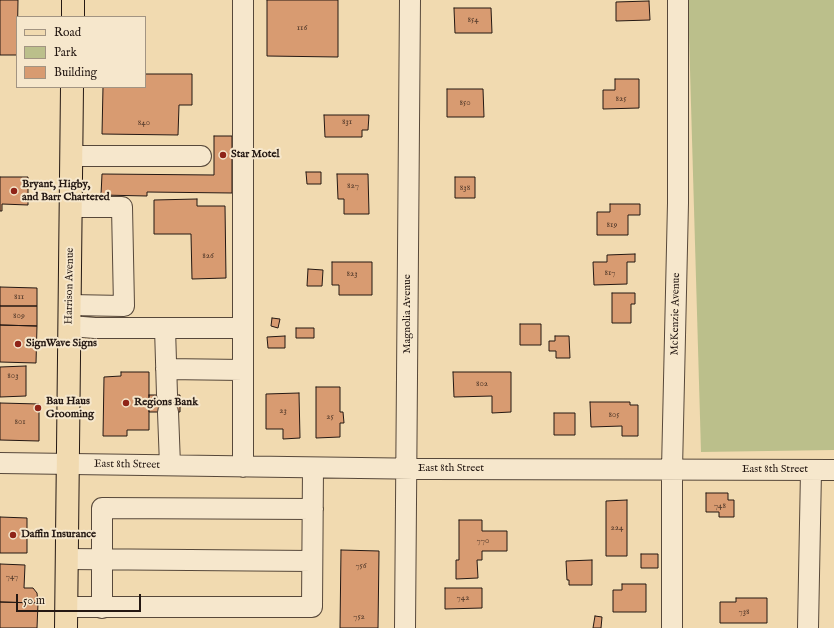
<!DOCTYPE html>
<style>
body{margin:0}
#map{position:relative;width:834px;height:628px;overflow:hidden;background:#f1dab0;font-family:"IM FELL English",serif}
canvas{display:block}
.legend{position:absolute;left:16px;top:16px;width:130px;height:72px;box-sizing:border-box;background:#f6e7cc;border:1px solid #a29482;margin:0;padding:5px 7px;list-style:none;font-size:12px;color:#241813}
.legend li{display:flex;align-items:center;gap:8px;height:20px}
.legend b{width:20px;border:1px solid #a29482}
.scale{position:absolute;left:16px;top:594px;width:125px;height:18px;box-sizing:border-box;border:2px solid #241813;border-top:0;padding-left:5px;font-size:12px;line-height:14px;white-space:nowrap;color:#241813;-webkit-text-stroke:3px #f6e7cc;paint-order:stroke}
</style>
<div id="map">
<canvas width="834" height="628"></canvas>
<ul class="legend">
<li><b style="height:5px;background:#f1dab0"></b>Road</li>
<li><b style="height:11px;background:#bbbf8b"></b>Park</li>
<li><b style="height:11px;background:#d89b71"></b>Building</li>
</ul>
<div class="scale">50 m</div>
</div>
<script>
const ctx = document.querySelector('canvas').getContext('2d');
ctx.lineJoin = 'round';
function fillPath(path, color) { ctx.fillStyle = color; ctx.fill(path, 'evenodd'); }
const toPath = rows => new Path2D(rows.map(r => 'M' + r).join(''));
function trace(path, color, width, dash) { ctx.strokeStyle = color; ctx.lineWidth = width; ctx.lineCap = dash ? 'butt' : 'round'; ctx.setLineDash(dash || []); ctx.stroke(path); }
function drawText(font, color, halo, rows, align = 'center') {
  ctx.font = font + ' "IM FELL English",serif'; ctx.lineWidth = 4; ctx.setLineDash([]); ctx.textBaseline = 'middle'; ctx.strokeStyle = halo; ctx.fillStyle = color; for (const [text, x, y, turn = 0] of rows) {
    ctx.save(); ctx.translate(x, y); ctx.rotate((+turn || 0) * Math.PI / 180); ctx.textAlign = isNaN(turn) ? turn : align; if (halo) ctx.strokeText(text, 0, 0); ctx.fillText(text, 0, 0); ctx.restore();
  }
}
fillPath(toPath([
 [688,0,834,0,834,450,701,452]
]), '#bbbf8b');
const building = toPath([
 [0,0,18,0,17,55,0,55,0,0],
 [267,0,338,0,338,57,267,56,267,0],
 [649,1,650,20,616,21,616,2,649,1],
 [454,8,491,8,492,33,455,33,454,8],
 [145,74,192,74,192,105,179,105,178,135,102,134,103,87,145,87,145,74],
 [615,79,639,79,639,108,603,109,603,90,615,90,615,79],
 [447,89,483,89,484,117,447,117,447,89],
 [324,115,369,115,368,130,362,130,362,137,325,137,324,115],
 [214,136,232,136,232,193,147,192,147,196,101,195,102,174,214,175,214,136],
 [306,172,321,172,321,184,307,184,306,172],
 [337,174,368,174,369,214,344,214,344,199,338,199,337,174],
 [0,177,28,177,28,205,2,204,2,211,0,211,0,177],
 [455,177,475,177,475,198,455,198,455,177],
 [197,199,197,206,225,206,226,278,192,279,191,234,154,234,154,200,197,199],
 [610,204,640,204,640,215,628,215,628,235,597,235,597,212,610,212,610,204],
 [635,254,635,262,627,262,627,284,594,285,593,262,607,262,607,255,635,254],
 [332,262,372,262,372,295,339,295,339,285,332,285,332,262],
 [308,269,323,270,322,286,307,286,308,269],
 [0,287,37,288,37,306,0,306,0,287],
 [612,293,635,293,635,304,631,304,631,323,612,323,612,293],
 [0,306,37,306,37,326,0,325,0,306],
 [272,318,280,319,278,328,271,326,272,318],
 [520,324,541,324,541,345,520,345,520,324],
 [0,325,37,326,36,363,0,362,0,325],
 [296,328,314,328,314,338,296,338,296,328],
 [285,336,285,348,268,348,267,337,285,336],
 [555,336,569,336,570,358,556,358,556,351,549,351,549,341,555,341,555,336],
 [26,366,26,396,0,397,0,367,26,366],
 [121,372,149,372,149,430,127,430,127,436,103,436,104,377,121,376,121,372],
 [453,372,511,372,511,412,492,413,492,396,454,397,453,372],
 [316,387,340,387,340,412,343,412,344,423,340,423,340,437,316,438,316,387],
 [299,393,300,438,283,439,283,429,266,429,266,394,299,393],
 [149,395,180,395,180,412,149,412,149,395],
 [590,402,630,402,630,405,638,405,638,436,622,436,622,426,591,427,590,402],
 [0,403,39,404,39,441,0,440,0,403],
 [554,413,575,413,575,435,554,435,554,413],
 [706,493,728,493,728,500,734,500,734,517,719,517,719,512,706,512,706,493],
 [627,500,627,556,606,556,606,501,627,500],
 [0,517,27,518,27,553,0,553,0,517],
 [459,520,482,520,482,531,507,531,507,551,482,551,482,560,477,560,478,578,456,579,456,560,459,560,459,520],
 [341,550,379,551,378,628,340,628,341,550],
 [641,554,658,554,658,568,641,568,641,554],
 [592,560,592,585,569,585,569,580,567,580,566,561,592,560],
 [0,564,25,565,24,588,33,588,37,593,38,603,0,602,0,564],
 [622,584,646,584,646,612,613,612,613,590,622,590,622,584],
 [445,588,482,588,482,608,445,609,445,588],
 [736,598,767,598,767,623,720,623,720,602,736,602,736,598],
 [0,602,38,603,37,628,0,628,0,602],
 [595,616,602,617,601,628,593,628,595,616]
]);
fillPath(building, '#d89b71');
trace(building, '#241813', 1);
const minor = toPath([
 [71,156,201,156],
 [70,305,124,306,122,207,71,207],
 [70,326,95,328,243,328],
 [165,328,167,395],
 [166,369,243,370],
 [168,412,170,465],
 [0,463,432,469,834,470],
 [243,467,243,0],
 [67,559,312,561],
 [66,607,312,607,313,468],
 [102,608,102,508,313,509],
 [405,628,410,0],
 [672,628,672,469,678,203,678,0],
 [808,628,811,471]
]);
const major = toPath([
 [73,17,73,0],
 [66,628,72,87]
]);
trace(minor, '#57483a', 22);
trace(major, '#241813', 24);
trace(minor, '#f6e7cc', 20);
trace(major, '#f1dab0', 22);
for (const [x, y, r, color] of [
 [223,155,4,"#8f2418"],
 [14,191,4,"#8f2418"],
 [18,344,4,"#8f2418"],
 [126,403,4,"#8f2418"],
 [38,408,4,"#8f2418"],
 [13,535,4,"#8f2418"]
]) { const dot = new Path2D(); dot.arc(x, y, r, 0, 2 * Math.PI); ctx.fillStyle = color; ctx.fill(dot); trace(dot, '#f6e7cc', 1.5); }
drawText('9px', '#51392a', null, [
 ["854",473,20],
 ["116",302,28],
 ["825",621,99],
 ["850",465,103],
 ["831",347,122],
 ["840",144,123],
 ["827",353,186],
 ["838",465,188],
 ["819",612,225],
 ["826",208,256],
 ["817",610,273],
 ["823",352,274],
 ["811",19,297],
 ["809",19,316],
 ["803",13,376],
 ["802",482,384],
 ["23",283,411],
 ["805",614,415],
 ["25",330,417],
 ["801",20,422],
 ["748",720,506],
 ["224",617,528],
 ["770",483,541],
 ["756",361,566],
 ["747",12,577],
 ["742",463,598],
 ["738",744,612],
 ["752",359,617]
]);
drawText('bold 11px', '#241813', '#f6e7cc', [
 ["Star Motel",231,155],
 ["Bryant, Higby,",22,185],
 ["and Barr Chartered",22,198],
 ["SignWave Signs",26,344],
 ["Bau Haus",46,402],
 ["Grooming",46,415],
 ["Regions Bank",134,403],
 ["Daffin Insurance",21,535]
], 'left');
drawText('11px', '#241813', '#f6e7cc', [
 ["Harrison Avenue",70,286,-89],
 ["Magnolia Avenue",408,314,-90],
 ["McKenzie Avenue",676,314,-89],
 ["East 8th Street",127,465,1],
 ["East 8th Street",451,469],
 ["East 8th Street",775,470]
]);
</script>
